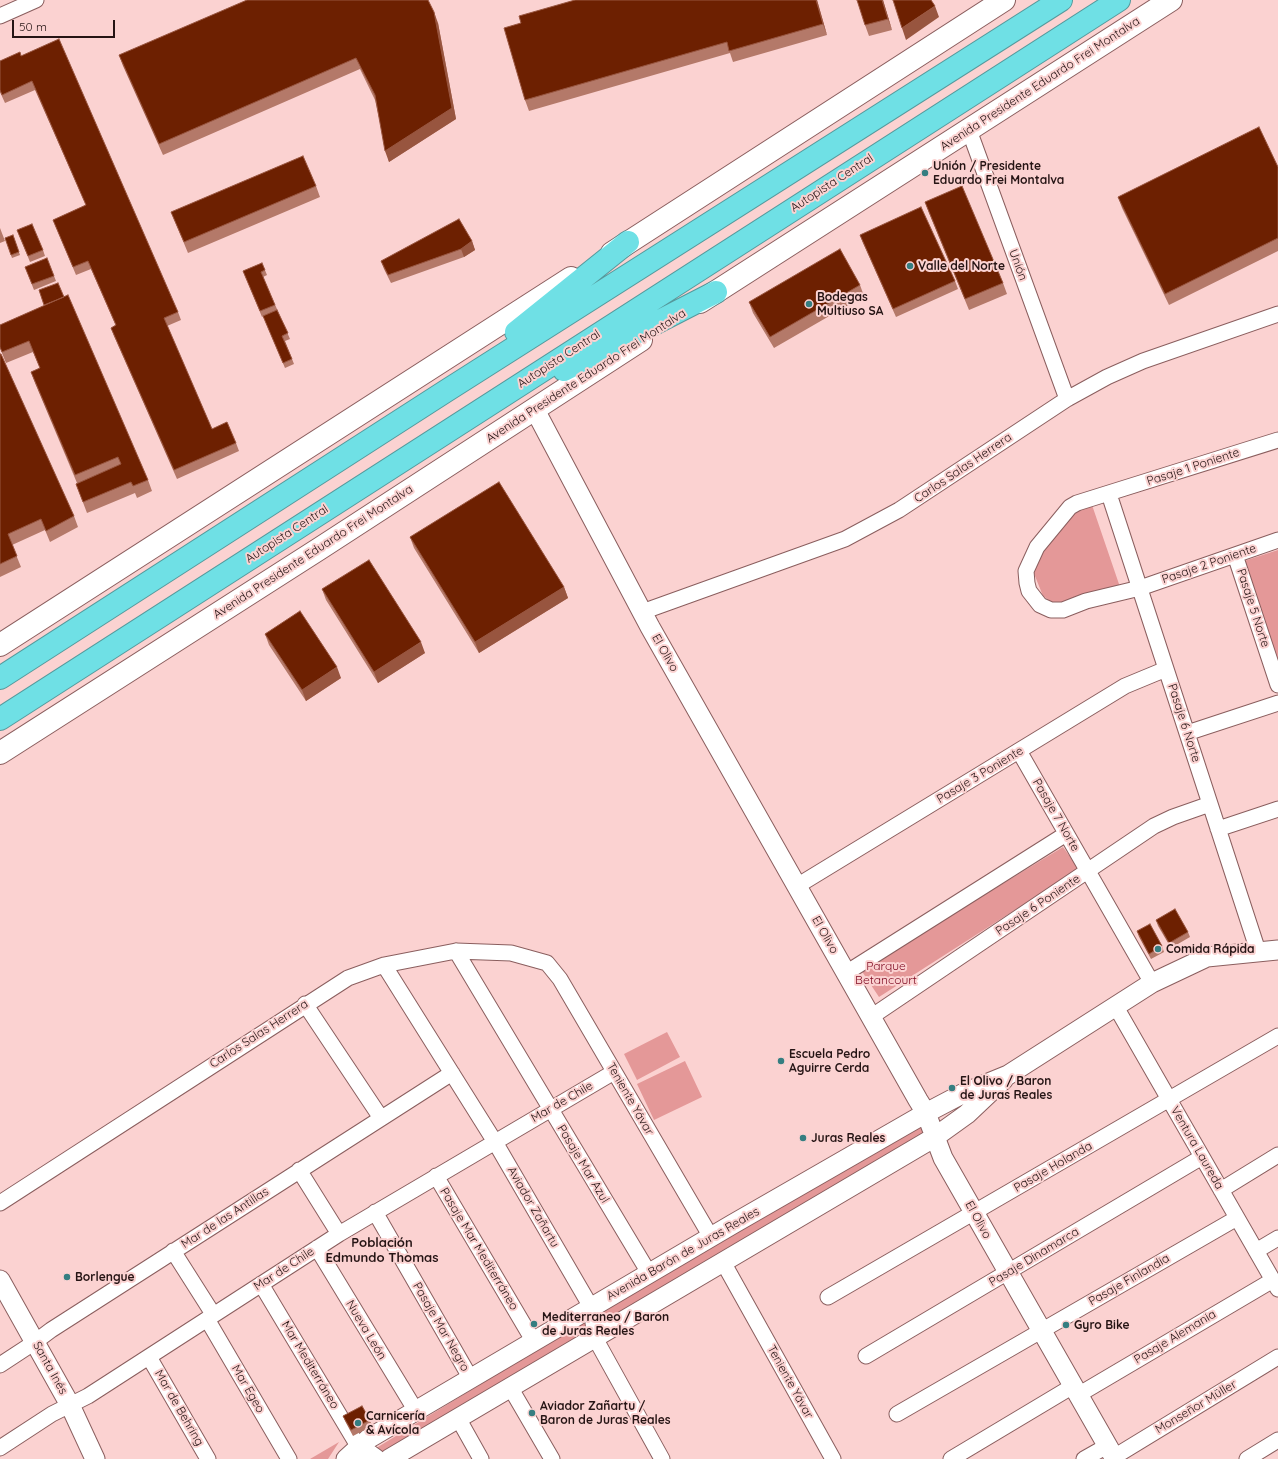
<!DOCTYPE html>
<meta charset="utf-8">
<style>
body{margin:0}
#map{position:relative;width:1278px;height:1459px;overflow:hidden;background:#fbd2d1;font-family:Quicksand,sans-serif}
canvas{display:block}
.scale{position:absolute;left:12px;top:20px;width:103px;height:18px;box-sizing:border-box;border:2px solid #251414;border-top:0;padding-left:5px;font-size:12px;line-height:14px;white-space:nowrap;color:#251414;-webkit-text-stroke:3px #fbd2d1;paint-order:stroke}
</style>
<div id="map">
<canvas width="1278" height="1459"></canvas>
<div class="scale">50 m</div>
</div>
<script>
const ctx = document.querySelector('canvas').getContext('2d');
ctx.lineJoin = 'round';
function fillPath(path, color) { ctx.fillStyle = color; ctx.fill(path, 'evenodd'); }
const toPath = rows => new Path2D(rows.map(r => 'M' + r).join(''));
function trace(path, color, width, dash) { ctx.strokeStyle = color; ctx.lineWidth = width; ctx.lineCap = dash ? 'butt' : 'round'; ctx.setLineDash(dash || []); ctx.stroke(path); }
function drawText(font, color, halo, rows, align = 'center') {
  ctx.font = font + ' Quicksand,sans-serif'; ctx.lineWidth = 4; ctx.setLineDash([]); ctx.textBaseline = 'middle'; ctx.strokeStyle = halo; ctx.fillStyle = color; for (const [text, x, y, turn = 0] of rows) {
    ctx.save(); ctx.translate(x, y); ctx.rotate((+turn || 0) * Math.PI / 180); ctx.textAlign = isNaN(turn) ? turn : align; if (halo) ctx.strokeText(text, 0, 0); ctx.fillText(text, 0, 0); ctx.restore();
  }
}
fillPath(toPath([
 [1092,505,1120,587,1056,605,1043,596,1033,571,1040,547,1068,513],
 [1278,550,1278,666,1244,561],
 [1063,847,1079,869,879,997,861,970],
 [667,1032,680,1057,637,1080,624,1054],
 [685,1061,702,1097,654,1120,637,1084],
 [919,1123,924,1135,379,1458,373,1450,584,1321],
 [339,1442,328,1459,310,1459]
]), '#e49898');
const minor = toPath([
 [0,16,36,0],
 [969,130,1067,399],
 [1278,440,1077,503,1070,507,1037,547,1026,571,1027,583,1029,591,1040,605,1051,610,1063,610,1086,601,1140,588,1278,540],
 [1109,494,1258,951],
 [1235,555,1278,685],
 [642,612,845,539,899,510,1067,399,1107,377,1143,361,1278,314],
 [1187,733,1278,703],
 [1019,751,1152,983],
 [1218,829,1278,809],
 [797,886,1125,686,1166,669],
 [456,951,649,1273],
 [384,965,495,1142,591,1307,595,1338,662,1459],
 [846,973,1066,834],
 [305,1004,381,1118],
 [1116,1007,1278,1289],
 [871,1017,1154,826,1173,817,1210,804],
 [299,1170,339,1234],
 [436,1176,534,1342],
 [1221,1190,1278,1155],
 [0,1203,348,978,384,965,456,951,511,953,547,963,560,979,711,1237],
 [375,1212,471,1379],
 [317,1248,416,1411],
 [173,1251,213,1314],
 [1256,1251,1278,1238],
 [723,1262,833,1459],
 [261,1284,358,1446],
 [828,1297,1278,1036],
 [207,1319,289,1459],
 [866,1356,1202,1157],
 [149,1357,208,1459],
 [0,1365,35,1342,51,1330,452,1073],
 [510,1387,552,1459],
 [1078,1395,1273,1280],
 [897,1414,1237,1218],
 [458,1418,481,1459],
 [0,1448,52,1414,88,1396,339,1234,614,1072],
 [1114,1457,1278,1357],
 [951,1459,1073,1386],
 [1084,1459,1107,1446],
 [1247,1459,1278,1440]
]);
const tertiary = toPath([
 [535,410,650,627,918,1100,926,1113,943,1158,1115,1459],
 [0,1280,70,1405,95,1459],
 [358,1446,376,1459],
 [346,1459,368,1439,733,1224,926,1113,964,1093,1008,1075,1152,983,1207,957,1278,950],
 [389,1459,935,1137,967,1114,1004,1079]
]);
const secondary = toPath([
 [612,253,1004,0],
 [700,302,1171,0],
 [0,645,571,278],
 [0,753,319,549,641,340]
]);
const motorway = toPath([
 [516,332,628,242],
 [564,370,716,292],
 [0,678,446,391,1061,0],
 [0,719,1119,0]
]);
trace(minor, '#8a5e5e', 17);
trace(tertiary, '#8a5e5e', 21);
trace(secondary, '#8a5e5e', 24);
trace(motorway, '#55999c', 24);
trace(minor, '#fff', 15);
trace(tertiary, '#fff', 19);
trace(secondary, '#fff', 22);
trace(motorway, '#6fe0e5', 22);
fillPath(toPath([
 [817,0,827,35,733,62,730,53,529,111,525,100],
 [883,0,892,30,869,36,865,25],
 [438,23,456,119,389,162,375,100,360,69,163,155,123,66,119,55],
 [21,56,178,312,181,320,167,326,212,429,236,443,239,451,177,479,114,336,111,328,116,326,91,269,76,275,53,220,86,205,35,90,5,103,0,92,0,61],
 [1278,167,1278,251,1169,305,1122,208,1118,197],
 [316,186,320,197,188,253,171,212],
 [925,202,1003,283,1007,294,969,310,929,213],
 [0,228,5,241,0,243],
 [17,230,43,250,45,256,30,262],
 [13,235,20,255,12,258,5,238],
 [860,235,955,281,958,289,896,317,863,243],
 [472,241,475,250,464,257,391,283,384,269,381,261],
 [47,258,56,281,34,290,25,267],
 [262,263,267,275,263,277,290,339,285,341,294,364,285,368,263,316,262,317,243,271],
 [860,285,864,296,774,348,753,313,749,302],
 [64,297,148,480,152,491,137,498,135,493,87,513,76,484,77,483,35,383,31,372,40,368,33,352,6,363,0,348,0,325],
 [0,354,74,516,78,527,50,542,45,530,12,545,21,567,0,577],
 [410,537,564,587,568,598,479,653,414,548],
 [322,589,425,653,378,683,326,600],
 [265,634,341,678,306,701,269,645],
 [1156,920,1188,932,1190,937,1171,948,1158,926],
 [1137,931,1162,946,1164,952,1151,959,1139,937],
 [343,1416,370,1420,372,1426,353,1436,345,1421]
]), '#b47969');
fillPath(toPath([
 [816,0,817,0,827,35,823,24],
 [882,0,883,0,892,30,888,19],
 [935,6,939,17,906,40,902,28],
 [434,12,438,23,456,119,389,162,385,151],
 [472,241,475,250,464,257,461,249],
 [564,587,568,598,479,653,475,642],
 [421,642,425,653,378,683,374,672],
 [337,667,341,678,306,701,302,690]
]), '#98553f');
const building = toPath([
 [247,0,428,0,434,12,452,108,385,151,375,95,356,58,159,144,119,55,247,0],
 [575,0,816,0,823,24,729,51,727,42,525,100,504,28,521,23,519,16,575,0],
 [857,0,882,0,888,19,865,25,857,0],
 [893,0,931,0,935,6,902,28,893,0],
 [59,39,178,312,164,318,212,429,227,422,236,443,174,470,111,328,116,325,88,261,73,267,53,220,86,205,32,81,2,95,0,90,0,61,20,52,21,56,59,39],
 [1259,127,1278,167,1278,238,1165,294,1118,197,1259,127],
 [303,156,316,186,184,242,171,212,303,156],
 [962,186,1003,283,965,299,925,202,962,186],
 [921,207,955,281,893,309,860,235,921,207],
 [459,219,472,241,461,249,388,275,381,261,459,219],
 [32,224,43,250,28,256,17,230,32,224],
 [13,235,19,252,11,255,5,238,13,235],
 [840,249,860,285,770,337,749,302,840,249],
 [47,258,54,276,32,284,25,267,47,258],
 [262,263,265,270,261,272,275,305,260,311,243,271,262,263],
 [58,283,64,297,44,305,39,290,58,283],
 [68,295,148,480,133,486,131,482,83,502,76,484,121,464,118,457,75,475,31,372,40,368,29,341,2,352,0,347,0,325,68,295],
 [277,310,288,333,282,336,292,359,283,363,263,316,277,310],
 [0,354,1,354,74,516,46,531,41,519,8,534,17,556,0,564,0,354],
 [499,482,564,587,475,642,410,537,499,482],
 [369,560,421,642,374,672,322,589,369,560],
 [300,611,337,667,302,690,265,634,300,611],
 [1175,909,1188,932,1169,943,1156,920,1175,909],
 [1150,924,1162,946,1149,954,1137,931,1150,924],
 [362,1406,370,1420,351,1430,343,1416,362,1406]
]);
fillPath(building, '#6d2001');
trace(building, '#98553f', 1);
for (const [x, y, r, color] of [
 [925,173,4,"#357e81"],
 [910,266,4,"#357e81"],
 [809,304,4,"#357e81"],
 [1158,949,4,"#357e81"],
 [781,1061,4,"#357e81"],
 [952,1088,4,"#357e81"],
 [803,1138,4,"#357e81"],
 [67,1277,4,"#357e81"],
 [534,1324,4,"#357e81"],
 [1066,1325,4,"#357e81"],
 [532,1413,4,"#357e81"],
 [358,1423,4,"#357e81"]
]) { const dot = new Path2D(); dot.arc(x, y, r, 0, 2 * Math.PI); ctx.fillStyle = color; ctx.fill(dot); trace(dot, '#fbd2d1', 1.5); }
drawText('12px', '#251414', '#fbd2d1', [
 ["Avenida Presidente Eduardo Frei Montalva",1040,84,-33],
 ["Autopista Central",832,183,-33],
 ["Unión",1018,265,70],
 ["Autopista Central",559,359,-33],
 ["Avenida Presidente Eduardo Frei Montalva",586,376,-33],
 ["Pasaje 1 Poniente",1193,467,-18],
 ["Carlos Salas Herrera",963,468,-34],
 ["Autopista Central",287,534,-33],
 ["Avenida Presidente Eduardo Frei Montalva",313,552,-33],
 ["Pasaje 2 Poniente",1209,564,-19],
 ["Pasaje 5 Norte",1253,608,72],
 ["El Olivo",665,653,60],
 ["Pasaje 6 Norte",1184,723,72],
 ["Pasaje 3 Poniente",980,775,-31],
 ["Pasaje 7 Norte",1056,815,60],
 ["Pasaje 6 Poniente",1038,905,-34],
 ["El Olivo",825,935,60],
 ["Carlos Salas Herrera",259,1034,-33],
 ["Teniente Yávar",630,1099,60],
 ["Mar de Chile",562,1102,-30],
 ["Ventura Laureda",1197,1148,60],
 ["Pasaje Mar Azul",583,1164,59],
 ["Pasaje Holanda",1053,1167,-30],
 ["Aviador Zañartu",533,1207,60],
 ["Mar de las Antillas",225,1218,-33],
 ["El Olivo",978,1220,61],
 ["Pasaje Mar Mediterráneo",479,1249,59],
 ["Avenida Barón de Juras Reales",683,1254,-30],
 ["Pasaje Dinamarca",1034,1257,-31],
 ["Mar de Chile",284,1269,-33],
 ["Pasaje Finlandia",1129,1280,-30],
 ["Pasaje Mar Negro",441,1327,60],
 ["Nueva León",366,1330,59],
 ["Pasaje Alemania",1175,1337,-31],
 ["Mar Mediterráneo",310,1365,59],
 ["Santa Inés",50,1368,61],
 ["Teniente Yávar",790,1382,61],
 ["Mar Egeo",248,1389,60],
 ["Monseñor Müller",1196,1407,-31],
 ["Mar de Behring",179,1408,60]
]);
drawText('bold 12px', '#251414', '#fbd2d1', [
 ["Unión / Presidente",933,166],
 ["Eduardo Frei Montalva",933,180],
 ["Valle del Norte",918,266],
 ["Bodegas",817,297],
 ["Multiuso SA",817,311],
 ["Comida Rápida",1166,949],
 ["Escuela Pedro",789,1054],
 ["Aguirre Cerda",789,1068],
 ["El Olivo / Baron",960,1081],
 ["de Juras Reales",960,1095],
 ["Juras Reales",811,1138],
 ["Borlengue",75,1277],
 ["Mediterraneo / Baron",542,1317],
 ["de Juras Reales",542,1331],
 ["Gyro Bike",1074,1325],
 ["Aviador Zañartu /",540,1406],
 ["Baron de Juras Reales",540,1420],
 ["Carnicería",366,1416],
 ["& Avícola",366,1430]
], 'left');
drawText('12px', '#7e0921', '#fbd2d1', [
 ["Parque",886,966],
 ["Betancourt",886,980]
]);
drawText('bold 13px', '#251414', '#fbd2d1', [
 ["Población",382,1243],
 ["Edmundo Thomas",382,1258]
]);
</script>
